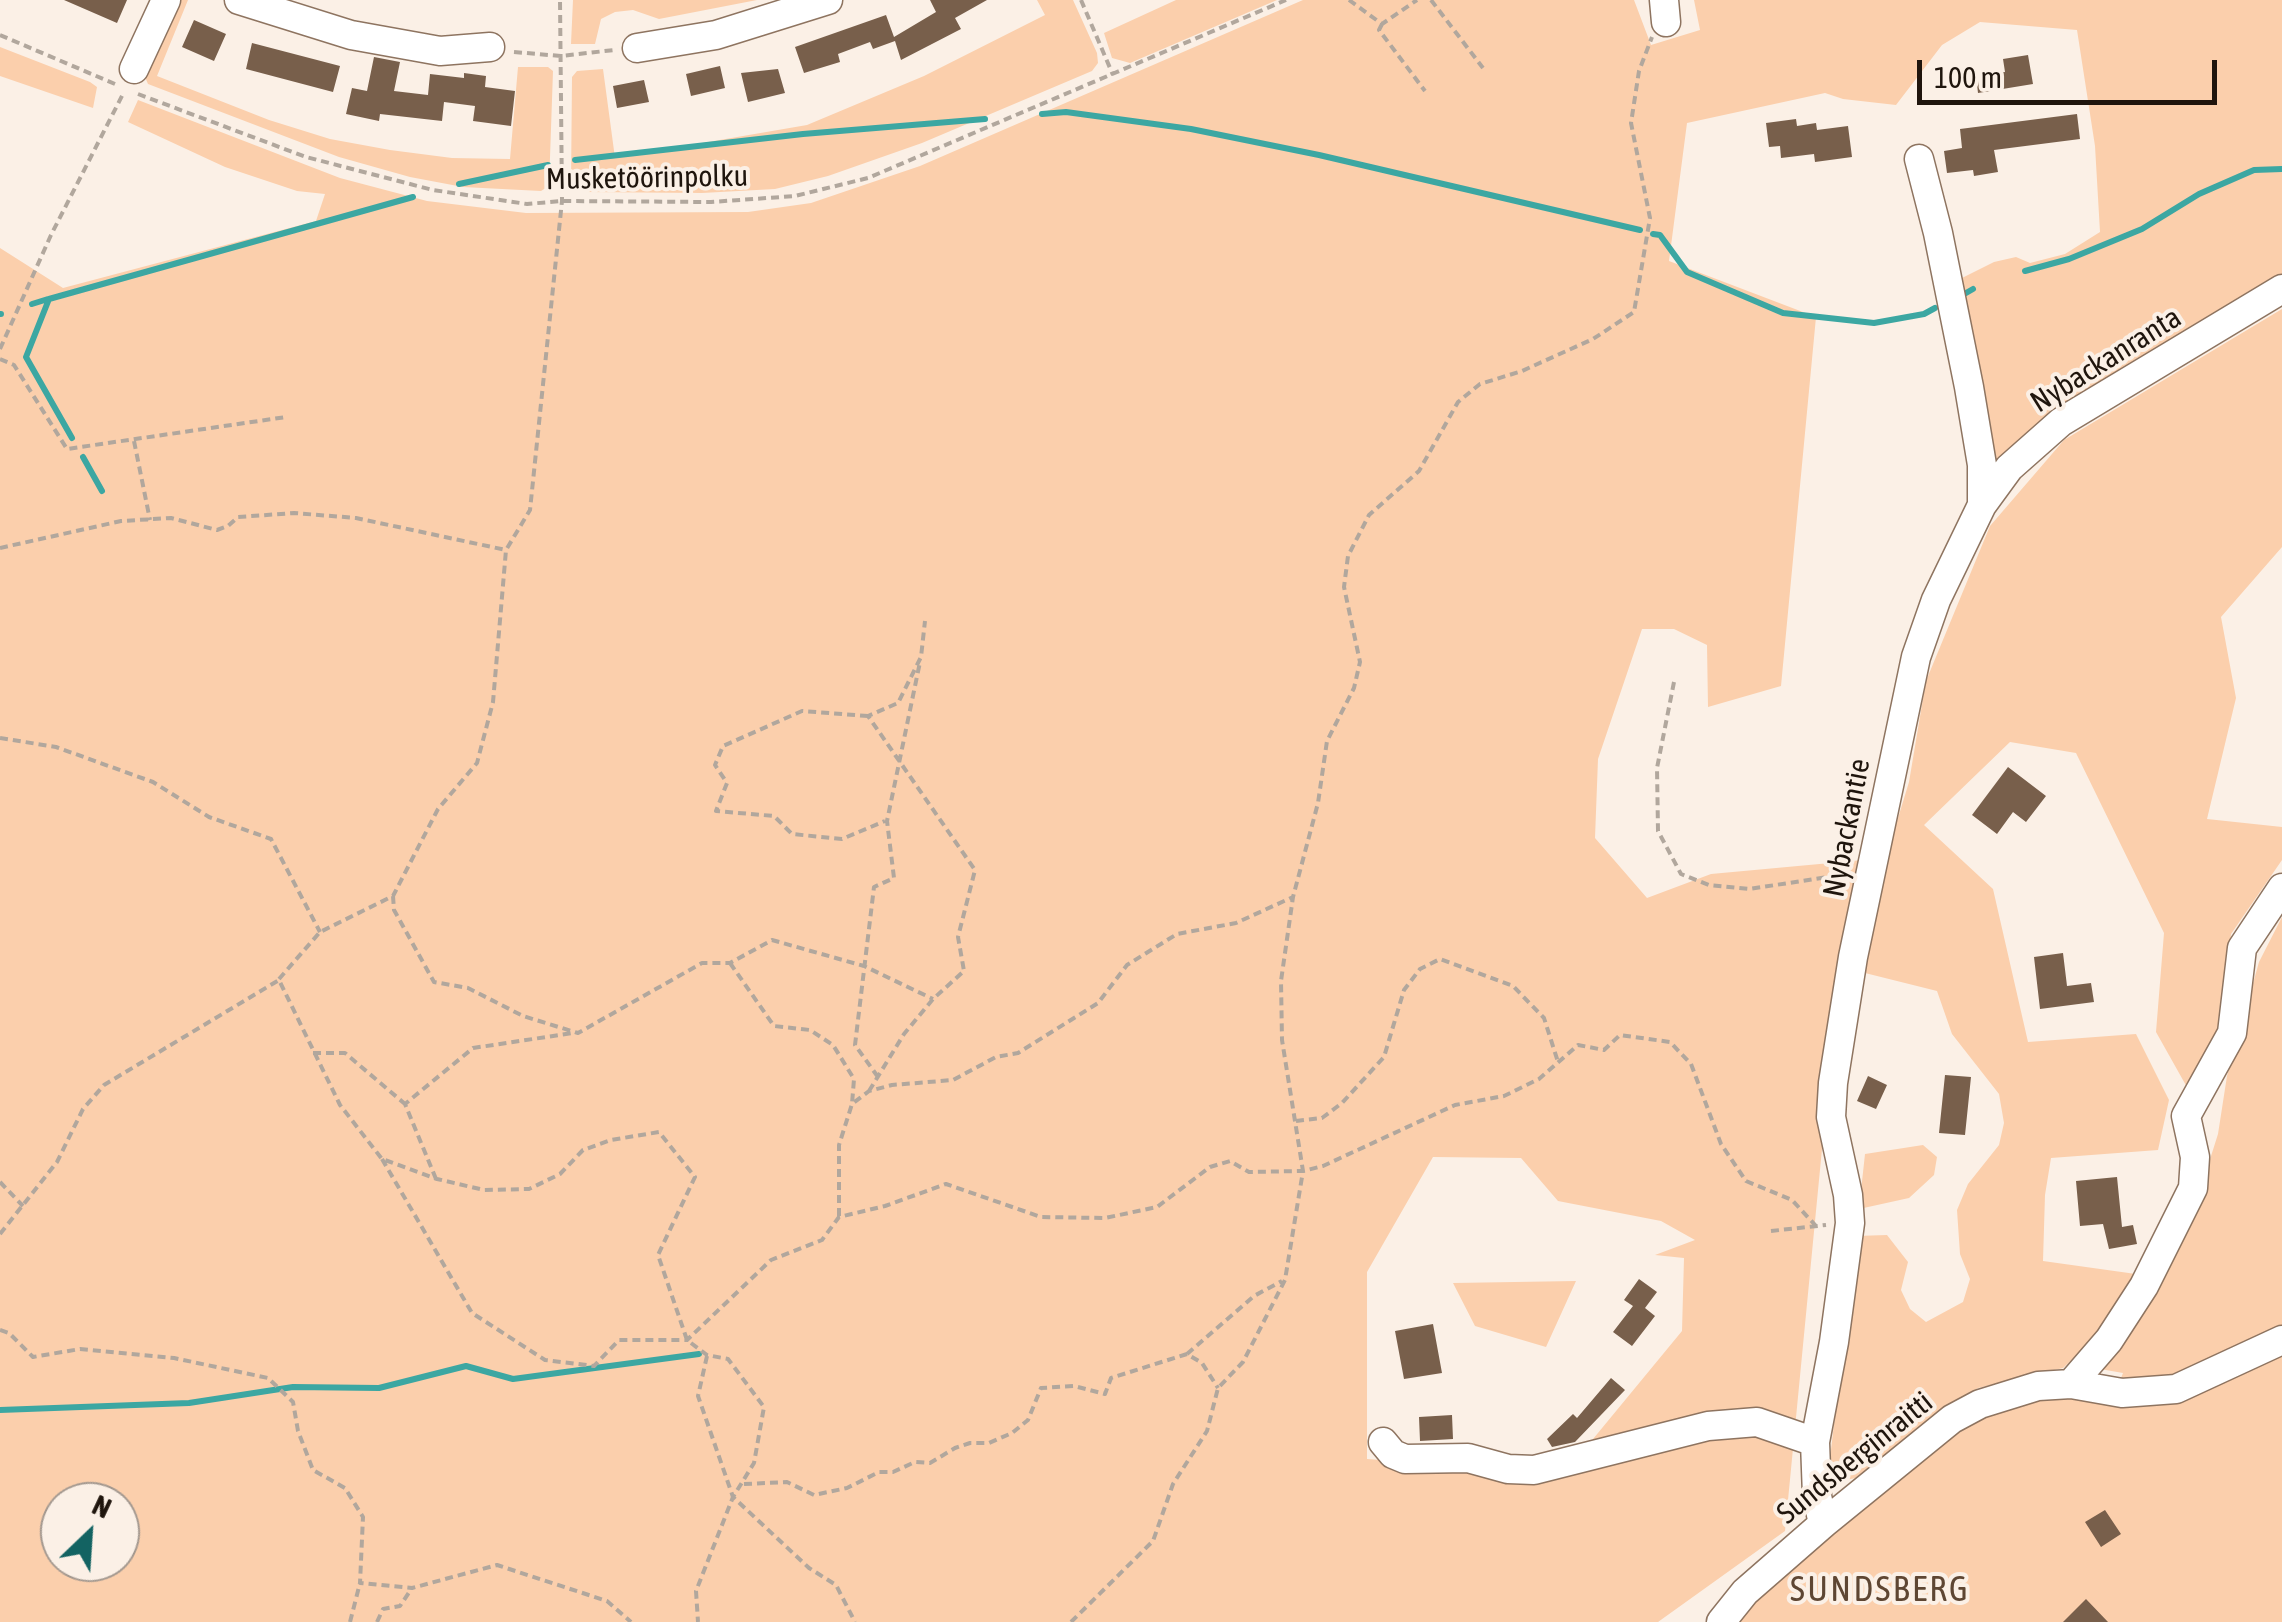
<!DOCTYPE html>
<meta charset="utf-8">
<style>
body{margin:0}
#map{position:relative;width:2282px;height:1622px;overflow:hidden;background:#fbf0e6;font-family:"Asap Condensed",sans-serif}
canvas{display:block}
.north{position:absolute;left:40px;top:1482px;width:100px;height:100px;box-sizing:border-box;background:#fbf0e6;border:2px solid #a3988f;border-radius:50%;rotate:25deg;font-size:28px;font-weight:700;line-height:40px;text-align:center;color:#1f150d}
.north::after{content:'';display:block;margin:auto;width:35px;height:45px;background:#136362;clip-path:polygon(50% 0,100% 100%,50% 72%,0 100%)}
.scale{position:absolute;left:1917px;top:60px;width:300px;height:45px;box-sizing:border-box;border:5px solid #1f150d;border-top:0;padding-left:12px;font-size:30px;line-height:35px;white-space:nowrap;color:#1f150d;-webkit-text-stroke:8px #fbf0e6;paint-order:stroke}
</style>
<div id="map">
<canvas width="2282" height="1622"></canvas>
<div class="north">N</div>
<div class="scale">100 m</div>
</div>
<script>
const ctx = document.querySelector('canvas').getContext('2d');
ctx.lineJoin = 'round';
function fillPath(path, color) { ctx.fillStyle = color; ctx.fill(path, 'evenodd'); }
const toPath = rows => new Path2D(rows.map(r => 'M' + r).join(''));
function trace(path, color, width, dash) { ctx.strokeStyle = color; ctx.lineWidth = width; ctx.lineCap = dash ? 'butt' : 'round'; ctx.setLineDash(dash || []); ctx.stroke(path); }
function drawText(font, color, halo, rows, align = 'center') {
  ctx.font = font + ' "Asap Condensed",sans-serif'; ctx.lineWidth = 8; ctx.setLineDash([]); ctx.textBaseline = 'middle'; ctx.strokeStyle = halo; ctx.fillStyle = color; for (const [text, x, y, turn = 0] of rows) {
    ctx.save(); ctx.translate(x, y); ctx.rotate((+turn || 0) * Math.PI / 180); ctx.textAlign = isNaN(turn) ? turn : align; if (halo) ctx.strokeText(text, 0, 0); ctx.fillText(text, 0, 0); ctx.restore();
  }
}
fillPath(toPath([
 [178,0,188,0,157,76,269,120,330,139,390,150,452,158,510,159,518,67,548,67,553,71,549,186,541,191,463,187,410,177,339,157,148,84,145,77],
 [573,0,757,0,659,19,633,10,615,12,601,19,595,44,571,44],
 [1037,0,1073,0,1097,53,1098,63,1092,71,922,143,828,176,775,189,702,193,585,192,571,185,572,77,577,71,603,69,615,158,807,125,924,76,1045,15],
 [1176,0,1277,0,1130,63,1112,58,1104,33],
 [1303,0,1634,0,1651,45,1700,30,1694,0,2282,0,2282,283,1994,478,1954,282,1994,262,2016,257,2030,263,2065,254,2100,232,2095,146,2077,30,1980,22,1942,45,1896,105,1843,99,1825,93,1687,123,1669,261,1816,317,1781,686,1708,707,1707,645,1674,629,1642,629,1598,759,1595,838,1647,898,1711,874,1863,860,1824,1082,1822,1149,1785,1531,1658,1622,0,1622,0,248,63,288,316,221,325,194,297,191,225,167,128,122,138,100,340,178,427,201,526,213,748,212,811,203,920,166],
 [1433,1157,1521,1158,1558,1201,1661,1221,1695,1240,1655,1255,1684,1258,1682,1331,1565,1473,1367,1459,1367,1272],
 [60,1502,120,1502,120,1562,60,1562],
 [0,47,90,82,97,87,93,108,0,76],
 [2282,309,2282,547,2221,617,2236,698,2207,819,2282,827,2282,860,2231,934,2222,1022,2188,1089,2156,1032,2164,933,2076,753,2010,742,1924,825,1993,889,2028,1042,2136,1034,2169,1100,2158,1150,2051,1158,2045,1195,2043,1261,2143,1275,2108,1326,2063,1368,1978,1388,1865,1476,1827,1484,1856,1236,1887,1235,1908,1262,1901,1290,1910,1309,1926,1322,1963,1302,1970,1279,1960,1254,1957,1210,1968,1184,1999,1145,2004,1123,1999,1094,1952,1034,1937,991,1865,973,1884,864,1909,782,1926,681,1990,526,2064,440],
 [2282,917,2282,1622,1732,1622,1752,1595,1975,1414,2015,1398,2118,1386,2123,1373,2100,1369,2187,1232,2218,1134,2227,1076,2259,962],
 [1923,1145,1937,1157,1934,1175,1909,1198,1859,1209,1865,1154],
 [1576,1281,1546,1347,1475,1326,1453,1283]
]), '#fbcfac');
trace(toPath([
 [1042,114,1066,112,1191,129,1319,155,1640,230],
 [575,160,803,134,985,119],
 [459,184,548,165],
 [1653,234,1660,235,1687,272,1783,313,1874,323,1924,314,1935,308],
 [2025,271,2069,259,2142,229,2199,194,2254,170,2282,169],
 [1966,293,1973,289],
 [32,304,48,299],
 [0,314,1,314],
 [72,438,26,357,49,299,413,197],
 [83,457,102,491],
 [0,1410,189,1403,293,1387,379,1388,466,1366,513,1379,699,1354]
]), '#3ca7a2', 6);
fillPath(toPath([
 [64,0,127,0,117,23],
 [930,0,987,0,955,18,961,29,901,60,895,41,873,49,870,42,838,54,840,62,804,73,795,47,886,15,894,37,936,12],
 [194,20,226,34,214,61,182,47],
 [252,43,340,66,333,92,246,69],
 [2028,55,2033,84,1978,93,1976,76,2005,72,2003,59],
 [374,57,400,62,394,91,428,95,430,74,464,78,464,73,486,76,485,87,515,91,511,126,473,121,475,106,444,102,442,121,380,114,379,121,346,114,352,88,367,91],
 [720,66,725,88,691,96,686,74],
 [778,69,785,93,748,102,741,73],
 [644,80,649,102,617,108,613,86],
 [2077,114,2080,139,1994,150,1998,172,1974,176,1973,170,1947,173,1944,151,1962,148,1960,129],
 [1796,119,1797,126,1816,123,1817,130,1848,126,1852,157,1815,162,1814,154,1781,158,1780,146,1769,147,1766,123],
 [2008,767,2046,796,2026,822,2013,812,1997,834,1972,815],
 [2063,953,2067,986,2091,983,2094,1002,2040,1009,2034,957],
 [1945,1075,1971,1077,1965,1135,1939,1133],
 [1868,1076,1887,1085,1876,1109,1857,1101],
 [2117,1177,2122,1227,2133,1225,2137,1244,2109,1249,2103,1224,2080,1226,2076,1181],
 [1639,1279,1657,1292,1645,1308,1655,1316,1632,1346,1613,1332,1633,1306,1624,1300],
 [1433,1324,1442,1373,1404,1379,1395,1331],
 [1611,1378,1625,1390,1575,1442,1552,1447,1547,1439,1573,1414,1577,1418],
 [1452,1415,1453,1439,1420,1441,1419,1417],
 [2105,1510,2121,1534,2101,1547,2085,1522],
 [2086,1599,2108,1622,2063,1622]
]), '#785f4b');
const minor = toPath([
 [239,0,351,35,440,51,490,47],
 [1664,0,1666,22],
 [637,48,716,35,828,0],
 [134,69,166,0],
 [1982,505,2009,468,2061,422,2282,289],
 [2071,1384,2109,1340,2144,1286,2193,1188,2195,1157,2186,1116,2232,1033,2242,948,2282,888],
 [1383,1442,1393,1454,1405,1459,1468,1458,1508,1469,1534,1470,1708,1426,1757,1422,1815,1442],
 [1823,1524,1817,1496,1815,1442,1834,1342,1850,1223,1848,1195,1831,1117,1833,1083,1853,957,1916,657,1936,600,1982,505,1982,465,1969,387,1938,233,1919,159],
 [1721,1622,1745,1592,1823,1524,1952,1419,1980,1404,2038,1386,2071,1384,2122,1393,2176,1389,2282,1340]
]);
trace(minor, '#8e7460', 31);
trace(toPath([
 [1081,0,1113,75],
 [1349,0,1382,24,1417,0],
 [1431,0,1483,68],
 [1382,24,1379,30,1425,91],
 [0,35,115,84],
 [514,52,561,56,614,50],
 [138,94,306,157,433,190,527,204,562,201,711,202,795,196,868,178,1286,0],
 [0,349,51,235,124,92],
 [0,359,14,365,67,449,286,417],
 [134,441,150,520],
 [0,548,121,521,171,518,217,530,228,526,238,517,294,513,356,518,506,550],
 [1674,682,1657,768,1658,831,1681,874,1709,885,1749,889,1848,874],
 [868,716,802,711,723,746,715,765,727,783,716,811,774,816,792,834,842,839,885,821],
 [0,738,56,747,153,782,209,817,271,839,320,932],
 [393,896,394,910,434,982,468,988,523,1016,578,1033,702,963,730,963,772,940,864,966,933,999],
 [730,963,774,1026,810,1030,833,1045,854,1079,852,1104],
 [279,979,320,932,393,896,438,809,477,763,493,702,506,550,530,510,562,201,560,0],
 [313,1053,345,1053,405,1104],
 [878,1077,855,1045,874,887,894,878,887,821,920,662],
 [869,1091,904,1034,933,999,964,971,958,937,975,870,868,716,898,703,921,657,925,621],
 [1296,1121,1322,1118,1342,1103,1384,1057,1404,990,1420,969,1440,959,1513,986,1544,1018,1558,1062],
 [382,1159,472,1313,545,1360,594,1366,619,1340,687,1340,771,1260,822,1240,839,1217,885,1206,946,1184,1041,1217,1105,1218,1157,1207,1210,1167,1230,1161,1249,1172,1303,1171,1323,1166,1455,1105,1504,1096,1539,1079,1578,1045,1604,1050,1620,1035,1670,1042,1691,1064,1721,1144,1746,1181,1792,1200,1816,1226],
 [436,1179,405,1104,473,1048,573,1033],
 [0,1182,23,1206],
 [839,1216,839,1145,852,1104,869,1091,892,1085,953,1080,996,1057,1018,1053,1098,1003,1127,965,1177,934,1236,923,1293,897],
 [1771,1231,1826,1225],
 [0,1234,57,1162,83,1109,104,1085,279,980,340,1105,382,1159,437,1179,484,1190,529,1189,560,1174,583,1150,611,1140,659,1132,695,1177,658,1255,687,1340,707,1355,728,1359,764,1407,754,1463,733,1497,696,1591,698,1622],
 [0,1330,9,1333,33,1357,80,1349,174,1358,268,1378,293,1402,298,1431,313,1470,345,1488,363,1517,360,1583,412,1588,497,1565,607,1601,631,1622],
 [1187,1354,1254,1296,1282,1281],
 [707,1356,698,1396,733,1497,809,1568,836,1585,855,1622],
 [744,1484,787,1482,814,1495,847,1488,879,1472,893,1472,915,1462,930,1463,955,1448,970,1443,989,1443,1012,1433,1028,1420,1041,1388,1074,1386,1105,1394,1111,1378,1187,1354,1202,1363,1218,1388],
 [350,1622,360,1583],
 [377,1622,383,1609,400,1606,412,1588],
 [1071,1622,1153,1541,1173,1484,1207,1431,1218,1388,1243,1362,1285,1280,1303,1171,1282,1040,1281,981,1293,897,1318,803,1327,741,1354,688,1360,662,1344,587,1348,556,1369,515,1419,471,1458,402,1480,384,1522,371,1593,339,1634,312,1650,218,1631,123,1639,71,1652,37]
]), '#b1a79d', 4, [8, 5]);
trace(minor, '#fff', 28);
drawText('30px', '#1f150d', '#fbf0e6', [
 ["Musketöörinpolku",647,178,-1],
 ["Nybackanranta",2106,360,-32],
 ["Nybackantie",1847,828,-79],
 ["Sundsberginraitti",1855,1458,-39]
]);
ctx.letterSpacing = '2.5px';
drawText('35px', '#5e4633', '#fbf0e6', [
 ["SUNDSBERG",1880,1590]
]);
ctx.letterSpacing = '0px';
</script>
